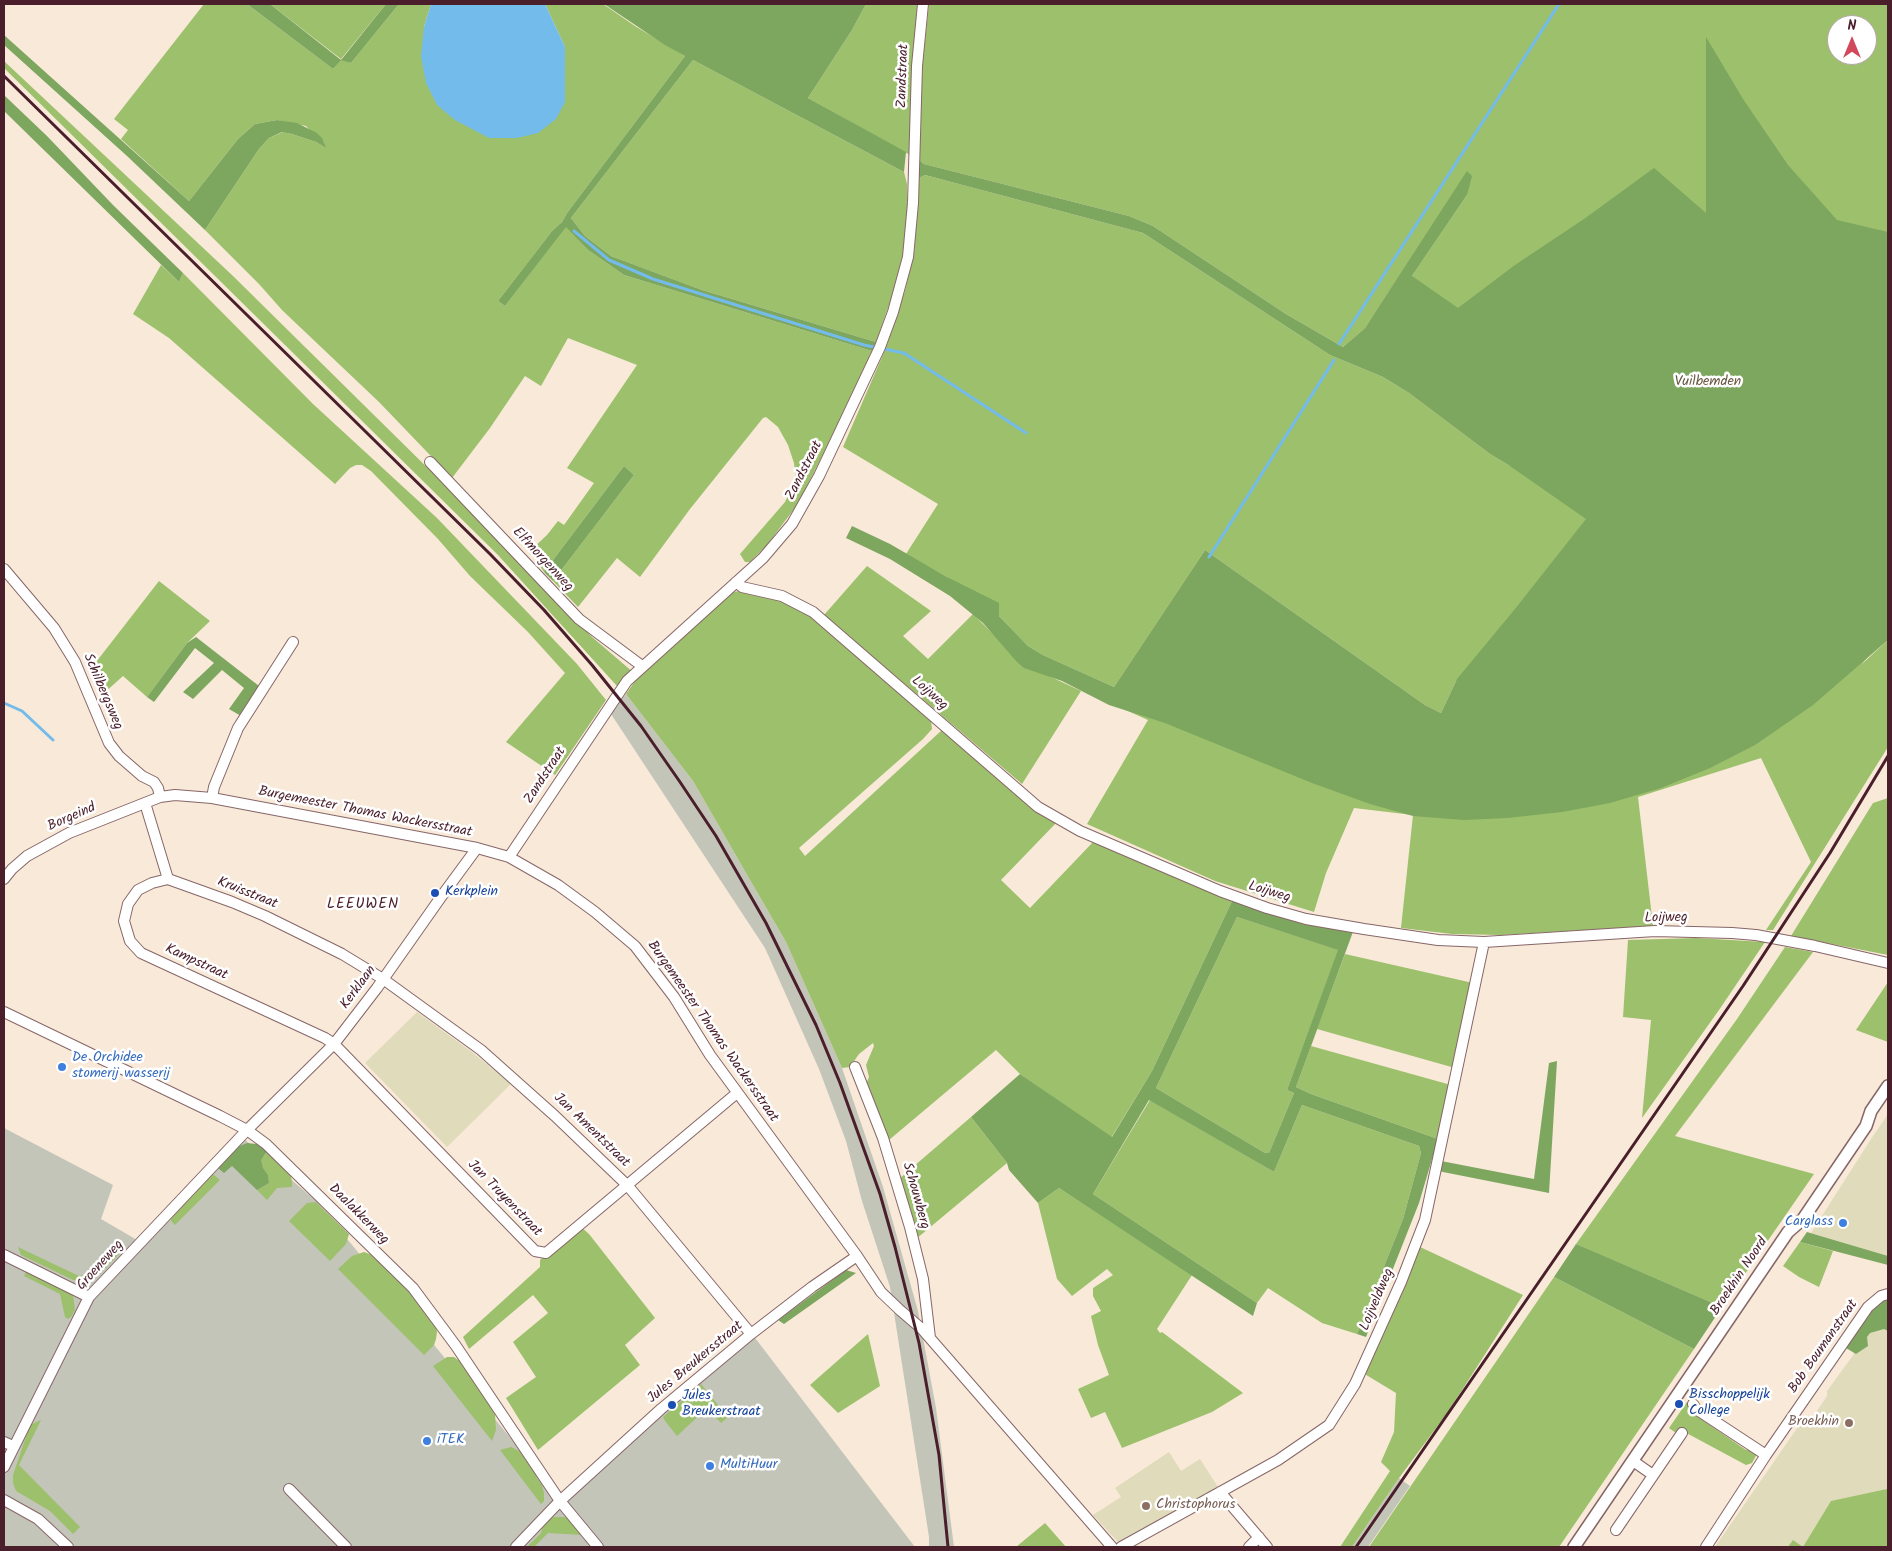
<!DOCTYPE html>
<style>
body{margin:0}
#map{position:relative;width:1892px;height:1551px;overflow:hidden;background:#f8e9d8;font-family:Kalam,sans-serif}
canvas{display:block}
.frame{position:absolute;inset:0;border:5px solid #4a1f2b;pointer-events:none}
.north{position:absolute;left:1827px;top:15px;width:50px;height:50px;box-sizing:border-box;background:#fff;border:1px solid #b7a5aa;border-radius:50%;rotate:0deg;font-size:14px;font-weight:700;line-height:20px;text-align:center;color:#4a1f2b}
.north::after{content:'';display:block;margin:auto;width:18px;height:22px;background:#d1495b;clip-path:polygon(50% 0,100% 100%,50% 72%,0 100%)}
</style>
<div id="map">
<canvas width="1892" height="1551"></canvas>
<div class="frame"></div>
<div class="north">N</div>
</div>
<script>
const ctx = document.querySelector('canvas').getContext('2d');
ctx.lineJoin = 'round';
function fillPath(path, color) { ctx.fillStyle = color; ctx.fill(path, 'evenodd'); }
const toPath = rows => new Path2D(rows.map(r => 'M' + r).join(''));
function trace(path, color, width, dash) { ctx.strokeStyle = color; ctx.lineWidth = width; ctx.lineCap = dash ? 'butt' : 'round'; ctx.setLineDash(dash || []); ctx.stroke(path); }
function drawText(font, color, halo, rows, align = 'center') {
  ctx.font = font + ' Kalam,sans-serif'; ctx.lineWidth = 5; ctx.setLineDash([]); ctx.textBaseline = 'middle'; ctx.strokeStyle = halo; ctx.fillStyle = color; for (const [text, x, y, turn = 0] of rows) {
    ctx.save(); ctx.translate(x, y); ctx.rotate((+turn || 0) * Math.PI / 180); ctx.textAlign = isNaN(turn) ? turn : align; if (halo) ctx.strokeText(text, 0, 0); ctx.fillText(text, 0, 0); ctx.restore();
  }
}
fillPath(toPath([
 [417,1012,472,1052,511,1084,447,1147,365,1063],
 [1888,1114,1888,1256,1811,1233,1873,1136],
 [1888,1301,1888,1547,1715,1547,1802,1421,1808,1424,1827,1396,1827,1391,1854,1354,1852,1345],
 [1169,1452,1181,1471,1200,1459,1218,1487,1118,1542,1093,1515,1121,1497,1115,1488]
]), '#e0dcbb');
fillPath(toPath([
 [626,694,693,781,746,873,786,942,842,1068,883,1187,918,1311,936,1408,954,1547,929,1547,929,1537,890,1287,862,1201,846,1141,819,1069,765,948,611,714],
 [4,1128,113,1185,101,1219,144,1244,243,1138,316,1201,558,1496,749,1330,915,1547,4,1547],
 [1399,1478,1410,1486,1368,1547,1352,1547]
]), '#c4c5b9');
fillPath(toPath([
 [204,4,247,4,333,69,341,59,270,4,386,4,341,59,351,63,399,4,431,4,424,27,565,47,545,4,603,4,635,26,685,56,567,213,562,222,552,231,498,301,505,306,566,226,588,250,624,275,872,351,846,410,797,505,767,545,750,562,745,562,740,554,785,502,796,479,794,463,788,445,778,427,766,417,763,418,690,509,640,577,617,558,578,607,553,581,634,475,624,466,544,572,534,557,531,550,547,535,558,521,564,525,594,483,567,468,637,365,568,338,541,386,525,376,490,428,452,478,379,402,282,310,259,284,205,230,259,149,269,138,283,132,292,134,316,142,326,148,306,126,277,120,255,124,238,139,189,201,121,139,128,130,114,119],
 [866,4,917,4,910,155,808,98,852,30],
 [929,4,1888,4,1888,632,1862,664,1888,640,1888,747,1773,930,1766,930,1811,862,1761,758,1638,797,1653,926,1501,935,1452,934,1401,928,1413,815,1354,808,1326,873,1314,912,1215,881,1087,824,1148,720,1110,703,1446,720,1457,679,1441,713,1425,705,1205,550,1114,687,1043,655,1028,646,999,616,947,577,906,554,938,504,843,447,885,350,905,291,914,254,919,178,925,175,1143,233,1330,355,1383,377,1409,393,1490,454,1510,466,1412,276,1467,195,1468,172,1365,328,1343,347,1286,314,1153,226,1129,216,924,164,918,159,923,60],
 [1837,25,1867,25,1867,55,1837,55],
 [693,60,904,172,907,184,907,218,904,250,891,299,876,342,702,290,611,256,585,236,571,218],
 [4,61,233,276,451,491,592,637,634,673,617,686,497,554,4,68],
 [161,265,179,282,183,273,313,404,437,518,577,664,606,700,555,775,506,742,565,673,528,632,470,576,438,539,371,471,362,465,356,465,350,468,335,484,169,338,133,314],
 [867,566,931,611,903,636,928,659,973,614,999,640,1049,676,1081,691,1022,784,824,615],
 [159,581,210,621,187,643,147,697,123,676,103,694,93,666],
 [741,591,784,602,809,615,931,720,932,729,923,739,799,848,805,856,942,730,1057,822,1001,880,1030,908,1095,840,1233,899,1152,1071,1111,1138,1020,1074,996,1050,889,1140,866,1084,869,1077,866,1065,874,1046,873,1043,859,1054,850,1067,842,1068,786,942,746,873,693,781,626,694,642,671,732,592],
 [1888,798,1888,955,1791,936,1873,803],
 [1237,917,1339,950,1287,1090,1294,1093,1269,1153,1265,1153,1156,1088],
 [1696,938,1765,942,1719,1010,1642,1118,1651,1020,1623,1017,1628,940],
 [1785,947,1813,952,1675,1136,1814,1174,1722,1307,1576,1244,1737,1019],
 [1345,954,1473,983,1455,1068,1317,1029],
 [1888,982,1888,1042,1856,1030],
 [1311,1046,1451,1085,1438,1139,1311,1094,1296,1087],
 [1150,1100,1274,1172,1302,1105,1419,1146,1421,1153,1403,1219,1357,1334,1322,1323,1268,1288,1257,1303,1093,1194],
 [971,1117,1007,1163,916,1239,899,1179],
 [268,1150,290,1172,292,1181,292,1187,277,1188,267,1200,257,1190,269,1183,268,1175,263,1168,261,1160],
 [210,1175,214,1175,220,1180,175,1225,171,1221,171,1216],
 [1059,1188,1192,1275,1157,1329,1160,1333,1162,1332,1243,1393,1212,1412,1122,1448,1105,1412,1091,1418,1078,1389,1109,1375,1098,1345,1091,1316,1101,1311,1093,1296,1093,1288,1113,1275,1107,1269,1072,1296,1057,1279,1038,1203],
 [316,1202,349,1234,346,1244,330,1261,289,1221,307,1203],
 [580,1226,589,1234,655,1318,625,1345,640,1365,538,1450,506,1398,536,1377,513,1342,548,1313,533,1295,469,1349,463,1337,540,1267,540,1260],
 [1800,1242,1833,1251,1819,1287,1799,1277,1783,1266],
 [119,1244,119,1254,97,1277,85,1282,73,1280,21,1255,18,1247,79,1276,91,1274],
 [1420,1247,1523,1295,1448,1412,1399,1478,1352,1547,1340,1547,1390,1471,1381,1462,1394,1432,1396,1393,1363,1373,1378,1347],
 [364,1252,375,1256,412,1292,435,1322,437,1332,436,1339,434,1345,424,1355,338,1269,352,1256],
 [30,1271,67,1290,73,1295,75,1310,71,1317,68,1319,65,1317,60,1294,24,1276,26,1272],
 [1554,1277,1694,1349,1559,1547,1369,1547],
 [868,1334,880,1386,838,1413,810,1385],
 [447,1357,454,1357,461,1362,495,1414,496,1430,492,1441,433,1366],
 [701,1384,728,1417,721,1423,707,1408,677,1436,665,1421,663,1417],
 [1687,1402,1691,1405,1688,1410,1746,1450,1752,1448,1758,1452,1752,1463,1746,1465,1679,1429,1676,1433,1669,1428],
 [41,1420,19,1465,80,1527,73,1534,50,1511,16,1491,13,1483,13,1475,30,1425],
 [511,1447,523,1453,538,1476,536,1477,542,1485,544,1493,544,1501,541,1504,500,1450],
 [1887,1489,1888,1494,1888,1547,1788,1547,1793,1540,1803,1547,1831,1501],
 [554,1517,567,1517,572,1520,583,1535,548,1533,534,1547,527,1547,541,1533,544,1523],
 [1045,1523,1066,1547,1016,1547]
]), '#9cc06b');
fillPath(toPath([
 [247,4,270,4,341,60,386,4,399,4,351,63,341,60,333,69],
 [604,4,866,4,852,30,808,98,906,152,904,172,693,60,571,218,585,236,611,256,702,290,876,342,872,351,624,275,588,250,566,227,505,306,498,301,552,231,562,222,567,213,685,56,665,45],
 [4,35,189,201,238,139,255,124,277,120,297,123,317,133,322,138,326,148,316,142,292,134,282,132,269,138,259,149,205,230,127,156,4,45],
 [1706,37,1743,99,1788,165,1837,220,1888,232,1888,640,1813,705,1755,745,1710,768,1661,788,1610,803,1562,812,1507,818,1464,820,1413,816,1370,804,1312,783,1165,723,1109,705,1062,681,1024,668,1017,662,983,623,950,596,890,559,846,538,852,526,890,544,947,577,999,603,999,616,1028,646,1043,655,1114,687,1205,550,1425,705,1441,713,1457,679,1515,609,1586,519,1510,466,1490,454,1409,393,1383,377,1330,355,1143,233,925,175,919,178,918,159,924,164,1129,216,1153,226,1286,314,1343,347,1365,328,1467,171,1472,176,1467,195,1412,276,1458,308,1515,265,1584,219,1654,168,1706,213],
 [5,96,47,136,113,205,183,273,179,282,4,111],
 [624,466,634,475,553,581,544,572],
 [196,637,259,686,241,716,229,709,244,688,222,670,193,699,183,692,214,663,195,648,154,702,147,697,187,643],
 [1233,899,1354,929,1296,1087,1311,1094,1438,1139,1419,1203,1366,1337,1357,1334,1403,1219,1421,1153,1419,1146,1302,1105,1274,1172,1149,1100,1093,1194,1257,1303,1253,1316,1059,1188,1038,1203,1009,1170,1007,1163,971,1117,1020,1074,1112,1137,1152,1071],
 [1237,917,1338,950,1287,1090,1294,1093,1269,1153,1265,1153,1156,1088],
 [1557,1061,1549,1193,1438,1171,1441,1161,1534,1179,1549,1063],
 [247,1143,257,1144,268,1150,261,1160,263,1168,268,1175,269,1183,257,1190,232,1166,224,1173,219,1169,219,1165,235,1148],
 [1807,1232,1888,1256,1888,1265,1800,1242],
 [1576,1244,1588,1249,1722,1307,1694,1349,1554,1277],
 [846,1270,856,1273,784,1324,778,1320],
 [1888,1299,1888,1331,1884,1329,1870,1333,1867,1337,1868,1346,1856,1354,1846,1348,1872,1311,1881,1302]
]), '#7da65f');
fillPath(toPath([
 [431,4,545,4,565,47,565,102,556,119,538,133,517,138,489,138,455,120,437,105,426,83,421,56,424,27]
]), '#73bbeb');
trace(toPath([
 [574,231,609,260,653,279,864,345,904,353,1026,433],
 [1339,344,1559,4],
 [1209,557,1334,360],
 [4,703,22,711,53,740]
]), '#73bbeb', 3);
const minor = toPath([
 [430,462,579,619,642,666],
 [4,569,54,628,75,662,109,743,119,756,142,776,154,782,158,788,160,797],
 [736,582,742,587,782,596,813,612,1038,807,1080,831,1220,891,1267,908,1306,919,1364,929,1438,940,1484,942,1655,931,1732,933,1756,935,1815,946,1888,963],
 [212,798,214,787,238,728,293,642],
 [145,803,168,879],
 [509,857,627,681,763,558,792,524,819,476,880,347,893,312,908,257,913,203,917,66,923,4],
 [4,879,12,869,27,856,69,833,160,797,175,795,212,798,477,848,509,857,558,885,595,912,635,946,674,997,710,1055,857,1256,881,1292,901,1311,922,1329,1112,1547],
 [168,879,152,883,138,890,128,904,124,921,130,941,141,953,325,1038,334,1044,535,1251,546,1253,737,1093],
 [168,879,232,902,265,916,342,954,383,979,481,1050,555,1116,628,1186,751,1334],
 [4,1012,220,1116,247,1130,266,1144,413,1288,456,1346,560,1501,598,1547],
 [855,1067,883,1138,910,1227,923,1279,930,1338],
 [4,1255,89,1297],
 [1693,1404,1696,1409,1766,1455],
 [4,1442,13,1446],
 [1633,1461,1653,1475],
 [4,1467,89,1297,247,1130,334,1044,377,988,441,897,477,848],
 [289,1489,346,1547],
 [1220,1492,1267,1547],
 [4,1500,38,1519,68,1547],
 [1616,1530,1682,1433],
 [516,1547,560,1501,661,1409,751,1334,812,1287,857,1256],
 [1121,1547,1278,1460,1329,1425,1355,1384,1401,1282,1425,1220,1484,942],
 [1249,1547,1259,1537],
 [1706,1547,1766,1455,1868,1307,1881,1296,1888,1294]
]);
const tertiary = toPath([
 [1574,1547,1788,1232,1803,1219,1866,1126,1871,1111,1888,1086]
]);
trace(minor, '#876668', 12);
trace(tertiary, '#876668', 14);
trace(minor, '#fff', 10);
trace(tertiary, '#fff', 11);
trace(toPath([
 [4,76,490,554,544,610,592,665,641,726,680,782,716,836,766,923,816,1025,840,1083,880,1194,895,1247,919,1343,939,1455,948,1547],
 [1356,1547,1743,986,1830,853,1888,756]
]), '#4a1f2b', 3);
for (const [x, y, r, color] of [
 [435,893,5,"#1a4fb4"],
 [62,1067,5,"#3f7fe0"],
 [1843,1223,5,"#3f7fe0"],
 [1679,1404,5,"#1a4fb4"],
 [672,1405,5,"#1a4fb4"],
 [1849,1423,5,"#8d6e63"],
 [427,1441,5,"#3f7fe0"],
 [710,1466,5,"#3f7fe0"],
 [1146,1506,5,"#8d6e63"]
]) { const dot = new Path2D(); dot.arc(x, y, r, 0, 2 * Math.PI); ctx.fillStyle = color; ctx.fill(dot); trace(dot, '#fff', 2); }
drawText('14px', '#4a1f2b', '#fff', [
 ["Zandstraat",904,76,-88],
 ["Zandstraat",805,471,-63],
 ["Elfmorgenweg",542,560,47],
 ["Schilbergsweg",102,692,67],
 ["Loijweg",929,694,42],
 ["Zandstraat",546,776,-57],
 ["Burgemeester Thomas Wackersstraat",365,813,11],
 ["Borgeind",72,818,-24],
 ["Loijweg",1269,893,17],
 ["Kruisstraat",247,894,22],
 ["Loijweg",1666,919,-1],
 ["Kampstraat",196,963,25],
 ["Kerklaan",359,988,-54],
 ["Burgemeester Thomas Wackersstraat",712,1032,55],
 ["Jan Amentstraat",591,1131,44],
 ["Schouwberg",915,1196,74],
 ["Jan Truyenstraat",504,1199,46],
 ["Daalakkerweg",358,1215,45],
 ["Groeneweg",101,1266,-48],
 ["Broekhin Noord",1740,1277,-56],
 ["Loijveldweg",1378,1300,-67],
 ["Bob Boumanstraat",1824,1347,-55],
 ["Jules Breukersstraat",696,1363,-40]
]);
drawText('14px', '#675741', '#fff', [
 ["Vuilbemden",1708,383]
]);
drawText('14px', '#164399', '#fff', [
 ["Kerkplein",445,893],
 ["Bisschoppelijk",1689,1396],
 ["College",1689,1412],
 ["Jules",682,1397],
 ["Breukerstraat",682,1413]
], 'left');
drawText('14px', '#366cbe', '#fff', [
 ["De Orchidee",72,1059],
 ["stomerij wasserij",72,1075],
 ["Carglass",1833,1223,"right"],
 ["iTEK",437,1441],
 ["MultiHuur",720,1466]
], 'left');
drawText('14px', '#785e54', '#fff', [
 ["Broekhin",1839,1423],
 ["Christophorus",1156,1506,"left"]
], 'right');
ctx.letterSpacing = '1px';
drawText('15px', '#4a1f2b', '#fff', [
 ["LEEUWEN",363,905]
]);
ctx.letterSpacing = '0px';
</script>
